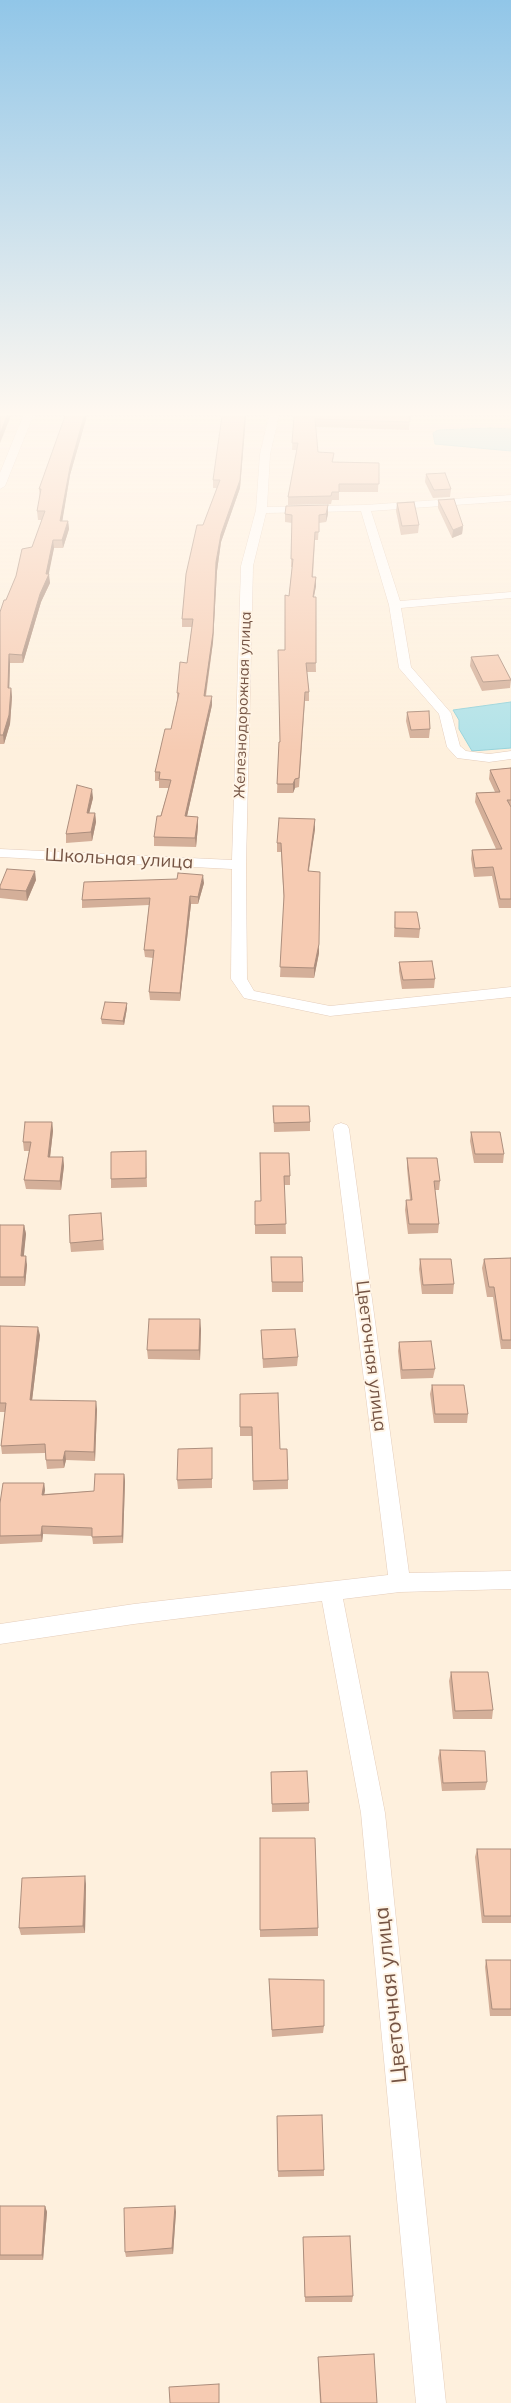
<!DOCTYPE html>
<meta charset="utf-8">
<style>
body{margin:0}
canvas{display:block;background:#fef0dd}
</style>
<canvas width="511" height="2403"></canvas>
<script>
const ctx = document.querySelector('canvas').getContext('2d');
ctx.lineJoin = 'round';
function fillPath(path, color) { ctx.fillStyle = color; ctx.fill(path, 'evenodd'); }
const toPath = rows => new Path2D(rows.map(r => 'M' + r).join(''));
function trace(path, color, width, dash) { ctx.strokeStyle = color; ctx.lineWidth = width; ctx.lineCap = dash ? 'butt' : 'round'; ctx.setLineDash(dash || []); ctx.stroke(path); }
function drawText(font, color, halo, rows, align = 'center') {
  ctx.font = font + ' Mulish,sans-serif'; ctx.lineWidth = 4; ctx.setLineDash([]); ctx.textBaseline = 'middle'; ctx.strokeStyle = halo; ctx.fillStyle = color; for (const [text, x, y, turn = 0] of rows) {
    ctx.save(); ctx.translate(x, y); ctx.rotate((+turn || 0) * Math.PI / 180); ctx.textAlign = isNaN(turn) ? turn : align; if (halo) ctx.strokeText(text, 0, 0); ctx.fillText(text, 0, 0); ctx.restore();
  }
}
const water = toPath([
 [490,428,511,429,511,451,435,444,433,433,438,430,490,428],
 [511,702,511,748,472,751,459,729,459,720,453,710,511,702]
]);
fillPath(water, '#b0e2e8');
trace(water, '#96d3db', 1);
const street = toPath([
 [23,416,33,416,5,486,0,489,0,473,23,416],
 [269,416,279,416,270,454,267,507,365,505,511,495,511,501,371,511,400,601,511,592,511,598,401,608,411,667,451,713,460,746,466,751,489,754,511,751,511,759,489,762,457,758,447,747,439,714,399,668,389,605,361,511,266,513,253,566,246,865,247,979,254,991,330,1006,511,987,511,997,330,1016,244,998,231,979,232,869,0,857,0,849,232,860,241,566,256,510,260,454,269,416],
 [341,1123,347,1125,349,1129,409,1573,511,1571,511,1589,400,1592,343,1599,385,1813,446,2403,416,2403,361,1813,322,1601,134,1624,0,1644,0,1624,134,1604,388,1575,333,1129,335,1125,341,1123]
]);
trace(street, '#e4cdbb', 1);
fillPath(street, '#fff');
fillPath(toPath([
 [65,416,87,416,70,475,62,521,68,521,69,529,63,548,54,548,48,574,50,583,41,602,23,663,10,663,9,688,11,688,12,697,10,724,4,744,0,744,0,746,0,612,32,547,42,520,38,520,37,511,40,497,39,489],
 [222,416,246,416,240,488,221,542,217,571,213,642,206,696,212,705,187,816,198,817,198,826,196,847,154,846,154,837,169,788,159,788,159,781,155,781,155,772,171,729,177,701,177,693,187,663,192,627,182,627,182,619,203,525,217,488,213,488,213,480],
 [294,416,410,416,409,430,316,427,318,452,334,453,333,462,379,463,378,492,339,492,339,500,332,500,331,504,288,505,288,497,297,450,292,450],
 [426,474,451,489,450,497,433,498,425,482],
 [438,500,463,526,462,534,452,538,438,508],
 [397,503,419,525,418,533,401,535,396,511],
 [285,514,328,514,326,522,319,523,318,540,315,540,313,577,316,577,316,586,314,597,316,672,307,672,309,692,309,701,305,701,299,787,295,788,293,793,277,793,279,742,280,742,289,596,292,567,291,567,292,523,285,522],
 [471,657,511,680,510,688,482,691,470,666],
 [407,712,430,729,429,738,410,738,406,721],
 [511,768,511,908,499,908,492,876,474,877,471,859,472,850,496,849,475,802,476,793,495,792,489,779,490,770],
 [93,798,89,813,95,813,96,822,92,841,66,843,66,834],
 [315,829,309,871,319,953,314,978,280,977,284,902,281,852,277,852,277,843],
 [36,880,27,901,0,898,0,886],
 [204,883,198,904,191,904,180,1001,150,1000,149,992,153,958,145,957,144,950,149,905,82,908,82,900],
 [395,912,420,929,419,938,394,937],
 [399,962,435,979,434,988,402,989,399,971],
 [127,1008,124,1025,102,1024,101,1019],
 [273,1106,310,1122,310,1131,274,1132],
 [52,1122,53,1131,50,1157,63,1157,64,1166,61,1190,26,1189,24,1180,29,1151,24,1151,23,1142],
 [471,1132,504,1154,503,1163,474,1163,470,1141],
 [146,1151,147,1187,111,1188,111,1179],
 [260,1153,290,1176,290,1185,284,1185,286,1234,255,1234,255,1201,261,1201],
 [407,1158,440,1181,439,1190,435,1190,439,1224,438,1233,408,1234,405,1210,406,1200,410,1200,407,1168],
 [101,1213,104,1250,71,1252,70,1243],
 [0,1225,24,1225,26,1234,23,1256,27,1265,25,1286,0,1286],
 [271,1257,303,1282,303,1292,272,1292],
 [511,1258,511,1349,501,1349,493,1297,487,1297,482,1268,484,1259],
 [420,1259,454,1284,453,1294,422,1294,419,1269],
 [0,1326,40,1335,32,1400,97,1409,95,1461,66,1460,64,1468,47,1469,45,1453,2,1454,1,1446,5,1412,0,1412],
 [201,1329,200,1360,148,1359,147,1350],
 [261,1330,298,1357,297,1366,263,1368],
 [399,1342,435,1369,433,1378,401,1379,398,1351],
 [432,1385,468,1414,467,1423,434,1423,430,1394],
 [240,1394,280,1449,288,1480,288,1489,253,1490,252,1436,240,1436],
 [212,1448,212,1488,178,1489,177,1480],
 [124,1474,125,1481,123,1543,93,1544,92,1536,43,1534,42,1542,0,1544,0,1503,44,1483,45,1490,44,1494,94,1491],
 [451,1672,493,1710,492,1719,453,1719,449,1681],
 [440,1750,487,1782,485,1790,442,1791,438,1758],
 [271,1772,309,1803,309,1811,272,1812],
 [260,1838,318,1928,318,1936,260,1937],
 [477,1849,511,1849,511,1923,482,1923,475,1857],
 [86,1884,85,1933,21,1935,19,1928],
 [486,1960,511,1960,511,2016,490,2016,485,1967],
 [269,1979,324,2026,323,2033,272,2037],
 [277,2122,324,2170,324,2176,278,2177],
 [0,2206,45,2206,47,2212,43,2260,0,2260],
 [175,2206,176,2212,173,2254,126,2257,125,2252],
 [303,2237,353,2296,352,2302,305,2302],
 [318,2357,377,2403,320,2403,318,2362]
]), '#d4af99');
fillPath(toPath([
 [7,416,11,416,0,443,0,434],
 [84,416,87,416,70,475,61,529,60,521,70,467],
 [245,416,246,416,240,488,221,542,217,571,213,642,204,705,204,696,216,562,221,534],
 [328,505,328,514,326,522,326,514],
 [68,521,69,529,63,548,62,540],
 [463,526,462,534,452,538,453,530],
 [53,540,54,548,48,578,49,574,50,583,41,602,23,663,22,655,46,574],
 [316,577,316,586,312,605,313,597],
 [9,654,10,663,9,697,8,688],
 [11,688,12,697,10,724,4,744,3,735],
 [212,696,212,705,185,825,185,816],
 [295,779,295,788,293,793,293,784],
 [92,789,93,798,87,822,87,813],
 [95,813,96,822,92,841,91,832],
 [198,817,198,826,196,847,195,838],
 [315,819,315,829,307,880,308,871],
 [35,871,36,880,27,901,26,891],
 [203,875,204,883,198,904,198,897],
 [190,896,191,904,180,1001,180,993],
 [319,944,319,953,314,978,314,968],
 [127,1003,127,1008,124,1025,123,1021],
 [52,1122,53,1131,49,1166,48,1157],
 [63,1157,64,1166,61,1190,60,1181],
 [24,1225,26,1234,23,1265,21,1256],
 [26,1256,27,1265,25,1286,24,1277],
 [200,1319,201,1329,200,1360,199,1350],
 [38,1327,40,1335,31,1409,30,1400],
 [96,1401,97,1409,95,1461,94,1452],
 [65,1451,66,1460,64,1468,63,1460],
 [124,1474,125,1481,123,1543,122,1536],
 [44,1483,45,1490,43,1502,42,1495],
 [42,1526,43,1534,42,1542,41,1535],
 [85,1876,86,1884,85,1933,83,1926],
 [45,2206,47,2212,43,2260,42,2255],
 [175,2206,176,2212,173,2254,172,2248]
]), '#ac8e7d');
const building = toPath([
 [0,416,7,416,0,434,0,416],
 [65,416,84,416,70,467,60,521,68,521,62,540,53,540,46,574,49,574,40,594,22,655,9,654,8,688,11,688,9,715,3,735,0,735,0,612,4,600,6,600,16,576,22,549,32,547,45,511,37,511,41,489,39,489,65,416],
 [222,416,245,416,240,480,221,534,216,562,213,633,204,696,212,696,185,816,198,817,195,838,154,837,157,816,161,816,171,780,159,779,160,772,155,772,165,729,171,729,179,693,177,693,180,662,187,663,193,619,182,619,186,574,197,525,203,525,220,480,213,480,222,416],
 [294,416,410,416,410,422,315,419,318,452,334,453,332,462,379,463,379,484,339,484,339,492,332,492,331,496,288,497,298,443,292,443,294,416],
 [445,473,451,489,434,490,426,474,445,473],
 [454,499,463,526,453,530,438,500,454,499],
 [414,502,419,525,402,526,397,503,414,502],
 [328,505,326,514,319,515,319,532,315,532,312,577,316,577,313,597,316,597,316,663,306,663,309,692,305,692,299,778,295,779,293,784,277,784,279,742,280,742,278,650,285,650,285,595,289,596,293,559,291,559,292,515,285,514,286,506,328,505],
 [498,655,511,680,483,682,471,657,498,655],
 [429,711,430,729,411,730,407,712,429,711],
 [511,768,511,800,507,800,511,807,511,899,500,899,493,867,475,868,472,850,502,849,476,793,500,792,490,770,511,768],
 [77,785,92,789,87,813,95,813,91,832,66,834,77,785],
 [279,818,315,819,308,871,320,872,319,944,314,968,280,967,284,896,281,843,277,843,279,818],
 [7,869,35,871,26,891,0,889,0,886,7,869],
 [178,873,203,875,198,897,190,896,180,993,149,992,154,950,144,950,150,898,82,900,84,882,177,879,178,873],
 [395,912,417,912,420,929,395,928,395,912],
 [432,961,435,979,403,980,399,962,432,961],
 [105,1002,127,1003,123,1021,101,1019,105,1002],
 [273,1106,309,1106,310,1122,274,1123,273,1106],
 [25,1122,52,1122,48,1157,63,1157,60,1181,24,1180,31,1142,23,1142,25,1122],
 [471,1132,500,1132,504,1154,475,1154,471,1132],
 [146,1151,146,1178,111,1179,111,1152,146,1151],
 [260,1153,289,1153,290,1176,284,1176,286,1224,255,1225,255,1201,261,1201,260,1153],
 [407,1158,437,1158,440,1181,434,1181,439,1224,409,1224,406,1200,412,1200,407,1158],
 [101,1213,103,1240,70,1243,69,1215,101,1213],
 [0,1225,24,1225,21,1256,26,1256,24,1277,0,1277,0,1225],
 [271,1257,302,1257,303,1282,272,1282,271,1257],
 [511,1258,511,1340,502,1340,494,1287,489,1287,484,1259,511,1258],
 [420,1259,451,1259,454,1284,423,1285,420,1259],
 [149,1319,200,1319,199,1350,147,1350,149,1319],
 [0,1326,38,1327,30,1400,96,1401,94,1452,65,1451,63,1460,46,1460,45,1444,1,1446,6,1403,0,1403,0,1326],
 [295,1329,298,1357,263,1359,261,1330,295,1329],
 [431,1341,435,1369,402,1370,399,1342,431,1341],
 [432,1385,464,1385,468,1414,435,1414,432,1385],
 [278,1393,280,1449,287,1449,288,1480,253,1481,252,1427,240,1427,240,1394,278,1393],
 [212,1448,212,1479,177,1480,178,1449,212,1448],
 [95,1474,124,1474,122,1536,92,1537,92,1528,42,1526,41,1535,0,1536,0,1503,3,1483,44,1483,42,1495,94,1491,95,1474],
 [451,1672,488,1672,493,1710,455,1711,451,1672],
 [440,1750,485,1751,487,1782,443,1783,440,1750],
 [307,1771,309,1803,272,1804,271,1772,307,1771],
 [260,1838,315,1838,318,1928,260,1930,260,1838],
 [477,1849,511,1849,511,1916,484,1916,477,1849],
 [85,1876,83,1926,19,1928,22,1878,85,1876],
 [486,1960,511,1960,511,2009,492,2009,486,1960],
 [269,1979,324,1980,324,2026,272,2030,269,1979],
 [322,2115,324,2170,278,2171,277,2116,322,2115],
 [0,2206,45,2206,42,2255,0,2255,0,2206],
 [175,2206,172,2248,125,2252,124,2208,175,2206],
 [350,2236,353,2296,305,2297,303,2237,350,2236],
 [374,2354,377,2403,321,2403,318,2357,374,2354],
 [219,2384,219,2403,170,2403,169,2387,219,2384]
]);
fillPath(building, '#f6cbb2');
trace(building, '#ac8e7d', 1);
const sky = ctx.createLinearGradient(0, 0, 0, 752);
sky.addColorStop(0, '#91c6e8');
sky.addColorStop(0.55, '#fff8f0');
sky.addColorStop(1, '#fff8f000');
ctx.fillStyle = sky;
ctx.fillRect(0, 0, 511, 752);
drawText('15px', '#755444', '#fff4e5', [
 ["Железнодорожная улица",243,705,-88]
]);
drawText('18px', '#755444', '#fff4e5', [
 ["Школьная улица",119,859,3],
 ["Цветочная улица",371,1356,83]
]);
drawText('21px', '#755444', '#fff4e5', [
 ["Цветочная улица",391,1995,-96]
]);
</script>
